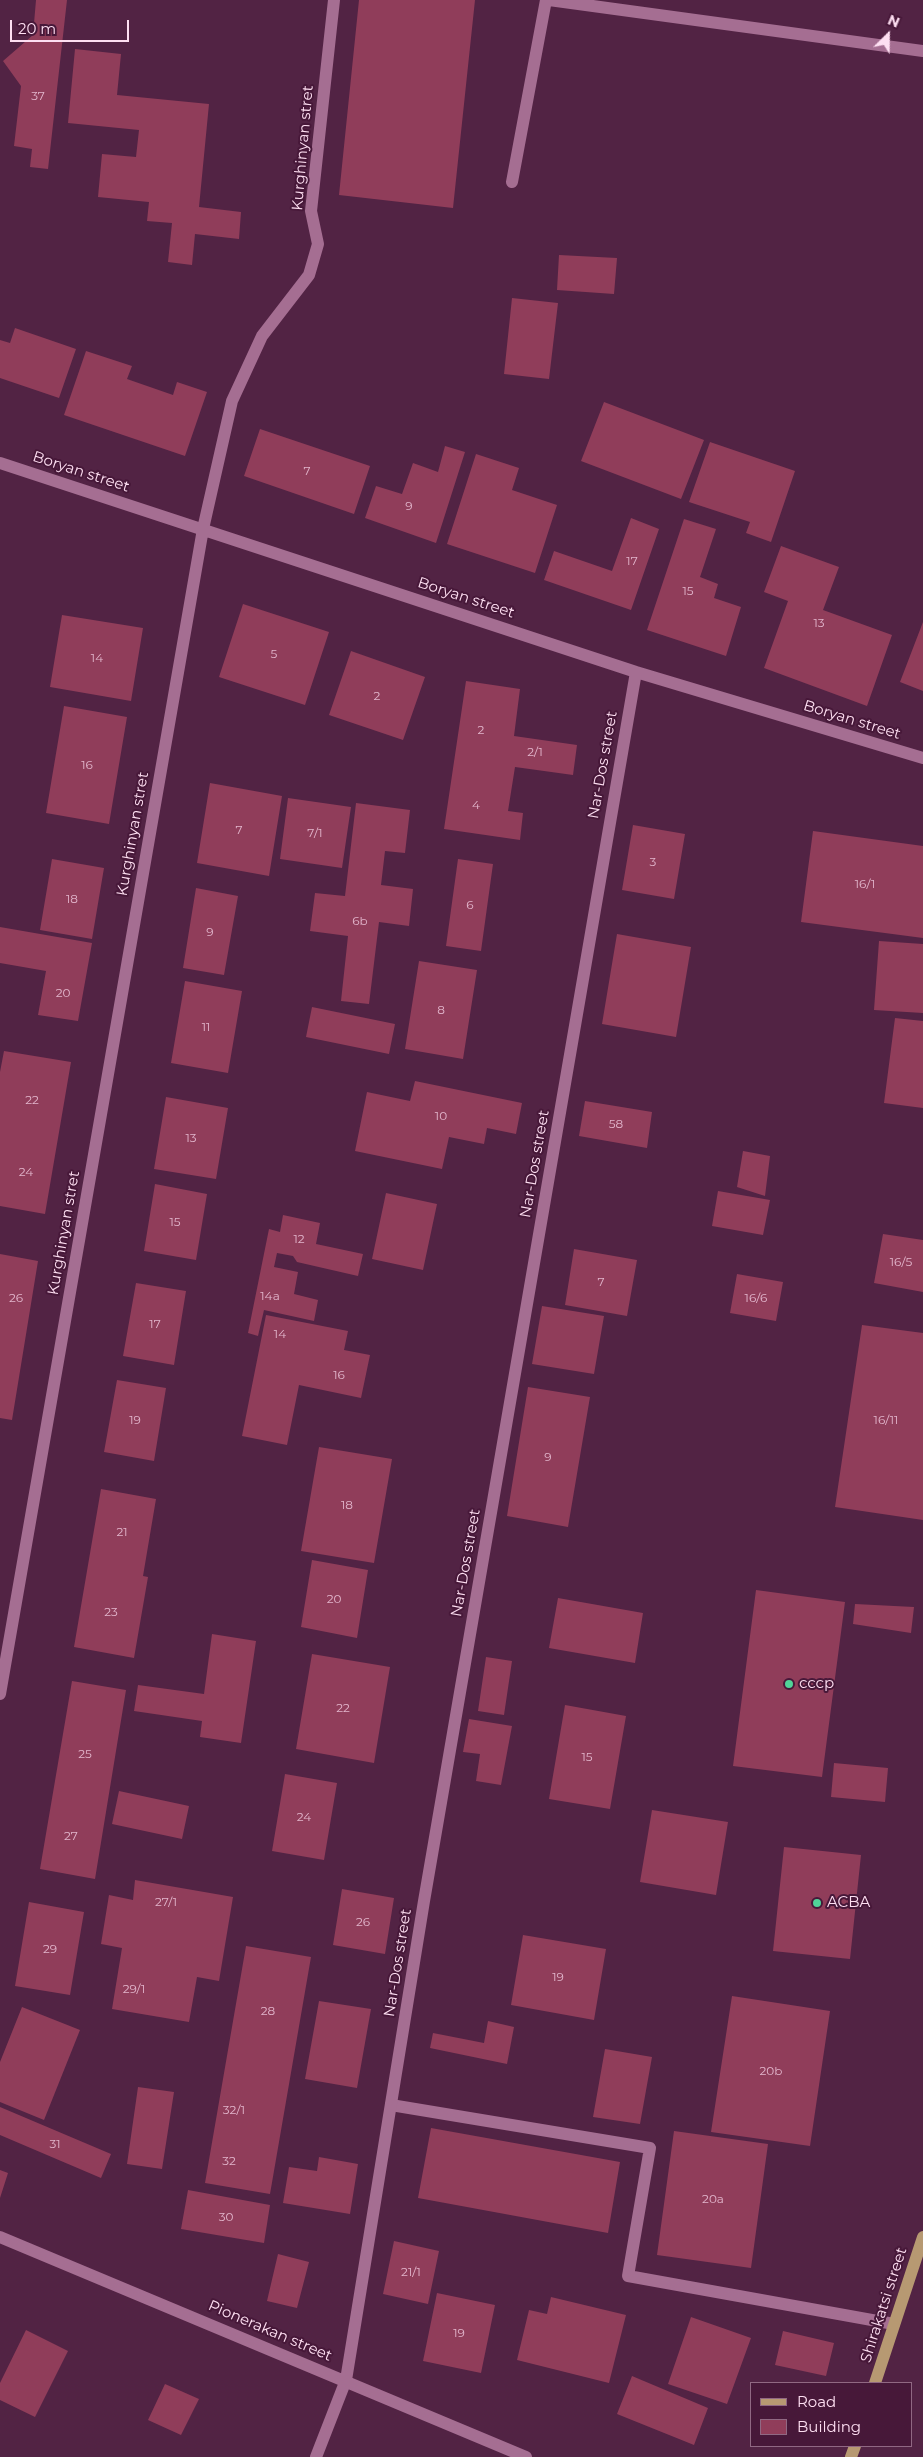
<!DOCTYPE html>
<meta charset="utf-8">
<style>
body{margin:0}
#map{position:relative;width:923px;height:2457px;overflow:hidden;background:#522344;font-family:Montserrat,sans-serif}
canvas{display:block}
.legend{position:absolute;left:750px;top:2382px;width:162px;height:65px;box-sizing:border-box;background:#471839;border:1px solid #906883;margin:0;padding:6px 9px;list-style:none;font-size:15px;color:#fedff2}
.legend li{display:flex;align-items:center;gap:10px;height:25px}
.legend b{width:25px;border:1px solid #906883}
.north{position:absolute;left:863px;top:10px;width:50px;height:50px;-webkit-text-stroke:4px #471839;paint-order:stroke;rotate:23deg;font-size:14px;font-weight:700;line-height:20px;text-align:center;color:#fedff2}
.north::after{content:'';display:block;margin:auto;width:18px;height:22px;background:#fedff2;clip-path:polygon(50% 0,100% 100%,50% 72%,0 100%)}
.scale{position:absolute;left:10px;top:20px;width:119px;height:22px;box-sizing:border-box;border:2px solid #fedff2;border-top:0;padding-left:6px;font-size:15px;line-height:18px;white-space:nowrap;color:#fedff2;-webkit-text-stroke:4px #471839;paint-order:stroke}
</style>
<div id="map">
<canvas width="923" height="2457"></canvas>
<ul class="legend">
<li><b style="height:6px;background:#b79972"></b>Road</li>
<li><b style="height:14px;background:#903d5a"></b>Building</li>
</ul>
<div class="north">N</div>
<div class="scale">20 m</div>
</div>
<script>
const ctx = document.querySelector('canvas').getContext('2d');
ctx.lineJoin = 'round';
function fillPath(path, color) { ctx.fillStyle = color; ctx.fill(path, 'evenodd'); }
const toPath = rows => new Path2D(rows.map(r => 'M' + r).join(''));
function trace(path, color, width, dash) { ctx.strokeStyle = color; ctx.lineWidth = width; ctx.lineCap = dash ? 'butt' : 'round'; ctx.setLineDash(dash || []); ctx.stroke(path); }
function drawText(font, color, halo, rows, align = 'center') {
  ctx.font = font + ' Montserrat,sans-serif'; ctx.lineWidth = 4; ctx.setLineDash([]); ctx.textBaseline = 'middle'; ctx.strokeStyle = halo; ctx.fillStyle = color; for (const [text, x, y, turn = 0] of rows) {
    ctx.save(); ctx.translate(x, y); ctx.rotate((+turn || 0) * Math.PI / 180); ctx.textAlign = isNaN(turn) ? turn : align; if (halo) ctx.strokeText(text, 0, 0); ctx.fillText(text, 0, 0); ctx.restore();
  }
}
fillPath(toPath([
 [36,0,67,0,48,169,30,167,32,149,14,146,21,86,3,61,33,35],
 [359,0,475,0,453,208,339,195],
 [75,49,121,54,117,95,209,104,199,207,241,212,239,239,195,234,192,265,168,262,172,223,147,221,149,202,98,197,102,154,136,157,139,130,68,123],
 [559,255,617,258,614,294,557,290],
 [512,298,558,303,549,379,504,374],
 [15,328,76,349,59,398,0,378,0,340,10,343],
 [86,351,132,366,127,379,173,395,177,382,207,392,185,456,64,415],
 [604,402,704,440,681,499,581,461],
 [260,429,370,466,354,514,244,476],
 [710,442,795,471,771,542,746,533,750,522,689,502],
 [445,446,465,452,436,543,365,518,376,486,402,494,413,463,438,472],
 [476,454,519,468,512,490,557,505,535,573,447,544],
 [631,518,659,529,631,610,544,580,554,551,612,571],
 [684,519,716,529,700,577,718,584,714,598,741,607,726,656,647,630],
 [781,546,839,567,823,610,892,635,867,706,764,668,788,601,764,592],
 [243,604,329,632,305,705,219,677],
 [62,615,143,628,131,701,50,687],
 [923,622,923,691,900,682],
 [351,651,425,677,403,740,329,715],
 [466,681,520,689,514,736,577,745,573,775,515,767,508,811,523,813,520,840,444,829],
 [64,706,127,717,109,824,46,813],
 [210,783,282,796,269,876,197,863],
 [288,798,351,807,342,868,280,859],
 [356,803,410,810,405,853,385,851,381,885,413,889,409,926,379,922,369,1004,341,1001,348,936,310,931,315,893,345,896],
 [633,825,685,834,674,899,622,890],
 [813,831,923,846,923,938,801,922],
 [52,859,104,868,92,939,40,930],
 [458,859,493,864,481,951,446,946],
 [196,888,238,896,224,975,183,968],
 [0,927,92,943,78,1021,38,1015,46,971,0,963],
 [617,934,691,947,676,1037,602,1024],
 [879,941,923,944,923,1013,874,1010],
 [419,961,477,970,463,1059,405,1049],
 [185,981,242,991,228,1073,171,1063],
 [312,1007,395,1024,389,1054,306,1037],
 [895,1018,923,1021,923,1108,884,1103],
 [4,1051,71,1062,45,1214,0,1206,0,1072],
 [415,1081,522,1103,516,1134,487,1128,484,1144,449,1137,442,1169,355,1151,367,1092,410,1101],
 [166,1097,228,1108,216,1179,154,1169],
 [585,1101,652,1112,647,1148,579,1136],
 [743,1151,770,1156,765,1196,737,1187],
 [155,1184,207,1194,196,1260,144,1251],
 [718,1191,770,1200,763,1235,712,1226],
 [386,1193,437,1204,423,1270,372,1259],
 [283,1215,320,1223,316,1244,363,1254,358,1276,297,1262,293,1256,277,1253,274,1267,298,1272,294,1294,318,1300,314,1321,264,1310,258,1336,248,1333,269,1229,280,1232],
 [883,1234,923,1240,923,1292,874,1283],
 [574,1249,637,1260,627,1316,565,1305],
 [0,1254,38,1261,12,1420,0,1418],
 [737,1274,783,1282,776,1321,730,1313],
 [136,1283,186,1291,174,1365,123,1356],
 [542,1306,604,1316,594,1374,532,1364],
 [266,1315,348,1331,344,1350,370,1355,361,1398,299,1385,287,1445,242,1436],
 [862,1325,923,1333,923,1520,835,1507],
 [117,1380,166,1388,154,1461,104,1452],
 [528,1387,590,1397,568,1527,507,1516],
 [319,1447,392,1459,374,1563,301,1551],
 [101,1489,156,1499,143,1576,148,1577,134,1658,74,1647],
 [312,1560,368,1570,357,1638,301,1627],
 [756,1590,845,1602,822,1777,733,1766],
 [558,1598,643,1613,635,1663,549,1648],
 [855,1604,914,1607,911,1633,853,1624],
 [212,1634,256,1641,241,1743,200,1737,202,1721,134,1711,138,1685,204,1694],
 [312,1654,390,1667,374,1763,296,1749],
 [486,1657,512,1661,504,1715,478,1711],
 [72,1681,126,1690,95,1879,40,1869],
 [565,1705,626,1716,610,1809,549,1799],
 [469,1719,512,1726,501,1785,476,1781,480,1754,463,1752],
 [834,1763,888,1768,885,1802,831,1797],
 [285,1774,337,1783,324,1860,272,1851],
 [119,1791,189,1806,182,1839,112,1824],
 [652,1810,728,1822,716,1895,640,1882],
 [784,1847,861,1855,850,1959,773,1951],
 [135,1880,233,1897,219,1981,197,1977,189,2022,112,2009,122,1948,101,1944,109,1895,133,1900],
 [342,1889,394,1898,385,1954,333,1945],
 [29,1902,84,1912,70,1995,15,1986],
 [523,1935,606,1949,594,2020,511,2005],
 [246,1946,311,1957,270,2194,205,2183],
 [732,1996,830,2011,810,2146,711,2132],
 [319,2001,371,2009,357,2088,305,2079],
 [22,2007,80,2030,44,2120,0,2102,0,2062],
 [488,2021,514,2027,507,2064,430,2048,433,2033,484,2043],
 [605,2049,652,2057,640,2124,593,2117],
 [138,2087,174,2092,162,2169,127,2164],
 [0,2107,111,2154,101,2178,0,2135],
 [431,2128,620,2162,608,2233,418,2198],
 [674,2131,768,2144,751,2268,657,2255],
 [319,2157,358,2164,350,2214,283,2203,289,2167,317,2171],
 [0,2170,8,2173,0,2198],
 [188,2190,270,2205,264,2243,181,2229],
 [394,2241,439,2251,428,2304,383,2294],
 [278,2254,309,2262,297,2308,267,2301],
 [437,2293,495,2305,481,2373,423,2361],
 [551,2297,626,2315,609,2383,517,2360,529,2310,547,2314],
 [691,2317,751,2338,727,2404,668,2384],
 [26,2330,68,2351,35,2417,0,2400,0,2383],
 [783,2331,834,2343,826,2376,775,2365],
 [632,2376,708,2408,694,2445,617,2414],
 [165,2384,199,2399,181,2435,148,2420]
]), '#903d5a');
trace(toPath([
 [391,2105,650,2148,628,2276,894,2324]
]), '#a56e92', 12);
trace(toPath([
 [549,0,923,51],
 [512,182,546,0],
 [0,463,636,672,923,758],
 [0,1694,203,529,232,401,262,336,309,275,318,244,311,211,334,0],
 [0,2237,526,2457],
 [316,2457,346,2380,424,1901,636,672]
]), '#a56e92', 12);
trace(toPath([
 [875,2383,923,2237],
 [851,2457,855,2446]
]), '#b79972', 12);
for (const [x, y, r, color] of [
 [789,1684,5,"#50d398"],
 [817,1903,5,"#50d398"]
]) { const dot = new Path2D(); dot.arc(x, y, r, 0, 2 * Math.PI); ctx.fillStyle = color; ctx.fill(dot); trace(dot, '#471839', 2); }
drawText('12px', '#e2b6cc', null, [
 ["37",38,96],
 ["7",307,471],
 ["9",409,506],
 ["17",632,561],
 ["15",688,591],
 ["13",819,623],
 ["5",274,654],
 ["14",97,658],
 ["2",377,696],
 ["2",481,730],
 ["2/1",535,752],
 ["16",87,765],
 ["4",476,805],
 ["7",239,830],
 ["7/1",315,833],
 ["3",653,862],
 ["16/1",865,884],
 ["18",72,899],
 ["6",470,905],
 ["6b",360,921],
 ["9",210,932],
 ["20",63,993],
 ["8",441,1010],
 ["11",206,1027],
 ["22",32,1100],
 ["10",441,1116],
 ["58",616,1124],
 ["13",191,1138],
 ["24",26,1172],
 ["15",175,1222],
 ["12",299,1239],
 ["16/5",901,1262],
 ["7",601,1282],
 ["14a",270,1296],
 ["26",16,1298],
 ["16/6",756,1298],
 ["17",155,1324],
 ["14",280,1334],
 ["16",339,1375],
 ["19",135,1420],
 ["16/11",886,1420],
 ["9",548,1457],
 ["18",347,1505],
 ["21",122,1532],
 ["20",334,1599],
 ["23",111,1612],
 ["22",343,1708],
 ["25",85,1754],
 ["15",587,1757],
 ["24",304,1817],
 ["27",71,1836],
 ["27/1",166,1902],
 ["26",363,1922],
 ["29",50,1949],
 ["19",558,1977],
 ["29/1",134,1989],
 ["28",268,2011],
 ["20b",771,2071],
 ["32/1",234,2110],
 ["31",55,2144],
 ["32",229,2161],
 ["20a",713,2199],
 ["30",226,2217],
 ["21/1",411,2272],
 ["19",459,2333]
]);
drawText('15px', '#fedff2', '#471839', [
 ["Kurghinyan stret",303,148,-85],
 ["Boryan street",81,472,18],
 ["Boryan street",466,598,18],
 ["Boryan street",852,720,17],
 ["Nar-Dos street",603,765,-80],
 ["Kurghinyan stret",133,834,-80],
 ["Nar-Dos street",535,1164,-80],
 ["Kurghinyan stret",64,1233,-80],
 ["Nar-Dos street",466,1563,-80],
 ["Nar-Dos street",398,1963,-81],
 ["Shirakatsi street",884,2305,-72],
 ["Pionerakan street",270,2331,23]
]);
drawText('15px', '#fedff2', '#471839', [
 ["ссср",799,1684],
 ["ACBA",827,1903]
], 'left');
</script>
